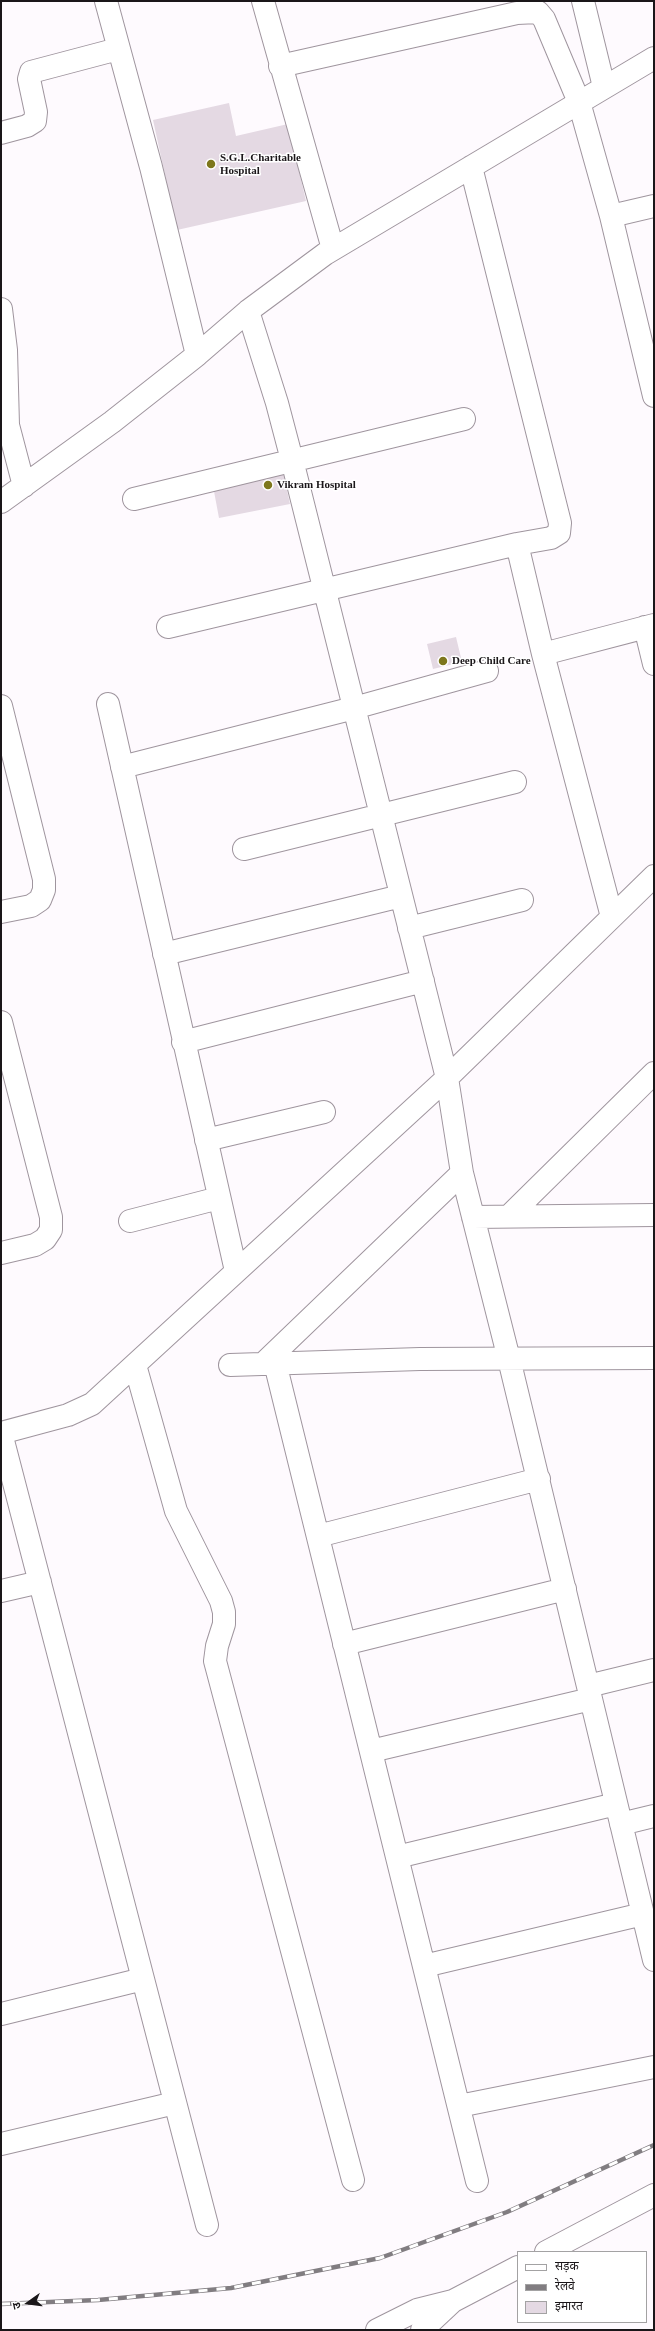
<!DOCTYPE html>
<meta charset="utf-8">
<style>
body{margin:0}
#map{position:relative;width:655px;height:2331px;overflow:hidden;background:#fefafe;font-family:"Times New Roman","Noto Sans Devanagari",serif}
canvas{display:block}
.frame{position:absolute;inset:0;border:2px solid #1a1619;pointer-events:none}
.legend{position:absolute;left:517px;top:2251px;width:130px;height:72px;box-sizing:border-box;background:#fff;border:1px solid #a3a2a3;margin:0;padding:5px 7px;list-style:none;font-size:12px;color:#1a1619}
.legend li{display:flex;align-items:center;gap:8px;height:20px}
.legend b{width:20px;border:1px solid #a3a2a3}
.north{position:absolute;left:8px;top:2283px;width:40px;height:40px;-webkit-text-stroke:3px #fff;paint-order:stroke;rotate:256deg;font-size:11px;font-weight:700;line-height:16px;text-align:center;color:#1a1619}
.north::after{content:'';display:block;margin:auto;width:14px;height:18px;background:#1a1619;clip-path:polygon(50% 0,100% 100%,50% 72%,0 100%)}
</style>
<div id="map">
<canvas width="655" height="2331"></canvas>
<div class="frame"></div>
<ul class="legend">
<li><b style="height:5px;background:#fff"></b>सड़क</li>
<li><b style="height:5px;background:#817d81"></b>रेलवे</li>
<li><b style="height:11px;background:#e4d9e3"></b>इमारत</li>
</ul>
<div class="north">उ</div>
</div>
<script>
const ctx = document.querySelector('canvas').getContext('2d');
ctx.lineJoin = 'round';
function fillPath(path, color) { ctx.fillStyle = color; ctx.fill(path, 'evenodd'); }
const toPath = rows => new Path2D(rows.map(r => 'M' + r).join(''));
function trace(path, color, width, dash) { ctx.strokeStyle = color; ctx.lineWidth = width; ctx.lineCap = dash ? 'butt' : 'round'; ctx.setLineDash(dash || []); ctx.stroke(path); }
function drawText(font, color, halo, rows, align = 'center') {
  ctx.font = font + ' "Times New Roman",serif'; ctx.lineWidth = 3; ctx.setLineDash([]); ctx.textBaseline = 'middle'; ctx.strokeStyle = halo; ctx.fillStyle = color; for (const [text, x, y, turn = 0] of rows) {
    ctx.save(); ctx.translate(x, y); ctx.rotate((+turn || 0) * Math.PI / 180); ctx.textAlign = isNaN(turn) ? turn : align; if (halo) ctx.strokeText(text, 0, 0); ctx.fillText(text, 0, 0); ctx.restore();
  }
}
fillPath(toPath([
 [229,103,236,136,288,124,306,201,177,230,153,120],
 [283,472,290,504,219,518,213,486],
 [456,637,462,662,433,669,427,644]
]), '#e4d9e3');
const minor = toPath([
 [106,1,151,167,197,355],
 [263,1,333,249],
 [583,1,604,87],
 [280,66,517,13,538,12,544,19,579,102,611,216,654,396],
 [1,133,27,126,35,121,36,112,29,79,31,72,118,49],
 [611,216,654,206],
 [1,309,6,350,8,425,24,486],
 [248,311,277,403,292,460,447,1078,462,1173,509,1359,654,1960],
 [134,499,464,419],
 [1,502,112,422,197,355,248,311,325,254,654,58],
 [517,544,543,654,612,917],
 [168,627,517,544,551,538,559,533,560,523,471,167],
 [645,627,654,664],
 [543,654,654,625],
 [108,704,236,1271],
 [1,706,44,879,44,890,40,900,31,906,1,912],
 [122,767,354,708,487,671],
 [244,849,515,782],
 [409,928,522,900],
 [164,954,401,896],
 [1,1022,51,1217,51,1230,45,1239,35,1245,1,1253],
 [183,1042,423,981],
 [206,1140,324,1112],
 [509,1216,654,1073],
 [473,1217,654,1215],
 [130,1221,219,1198],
 [275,1363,477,2181],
 [263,1364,462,1173],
 [135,1365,176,1511,221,1601,224,1612,224,1624,217,1646,215,1661,353,2180],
 [230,1365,420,1359,654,1358],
 [1,1433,68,1415,92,1404,447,1078,654,876],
 [1,1433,207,2225],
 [318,1536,539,1479],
 [1,1591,40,1582],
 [344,1644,565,1589],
 [588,1686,654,1670],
 [371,1751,591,1699],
 [621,1824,654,1816],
 [397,1857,616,1804],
 [424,1966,643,1914],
 [1,2014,143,1979],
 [459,2106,654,2067],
 [1,2144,175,2103],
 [546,2252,654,2195],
 [377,2330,417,2310,453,2301,518,2267],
 [422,2330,453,2301]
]);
trace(minor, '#9f959e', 24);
trace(minor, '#fff', 22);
const rail = toPath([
 [1,2304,98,2300,231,2288,380,2258,507,2212,654,2145]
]);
trace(rail, '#817d81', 4.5);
trace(rail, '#fff', 3, [9]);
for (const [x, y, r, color] of [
 [211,164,5,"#7d771c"],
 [268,485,5,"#7d771c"],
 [443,661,5,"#7d771c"]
]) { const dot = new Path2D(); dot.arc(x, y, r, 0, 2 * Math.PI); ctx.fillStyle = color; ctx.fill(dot); trace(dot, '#fff', 1.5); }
drawText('bold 11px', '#1a1619', '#fff', [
 ["S.G.L.Charitable",220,158],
 ["Hospital",220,171],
 ["Vikram Hospital",277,485],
 ["Deep Child Care",452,661]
], 'left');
</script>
